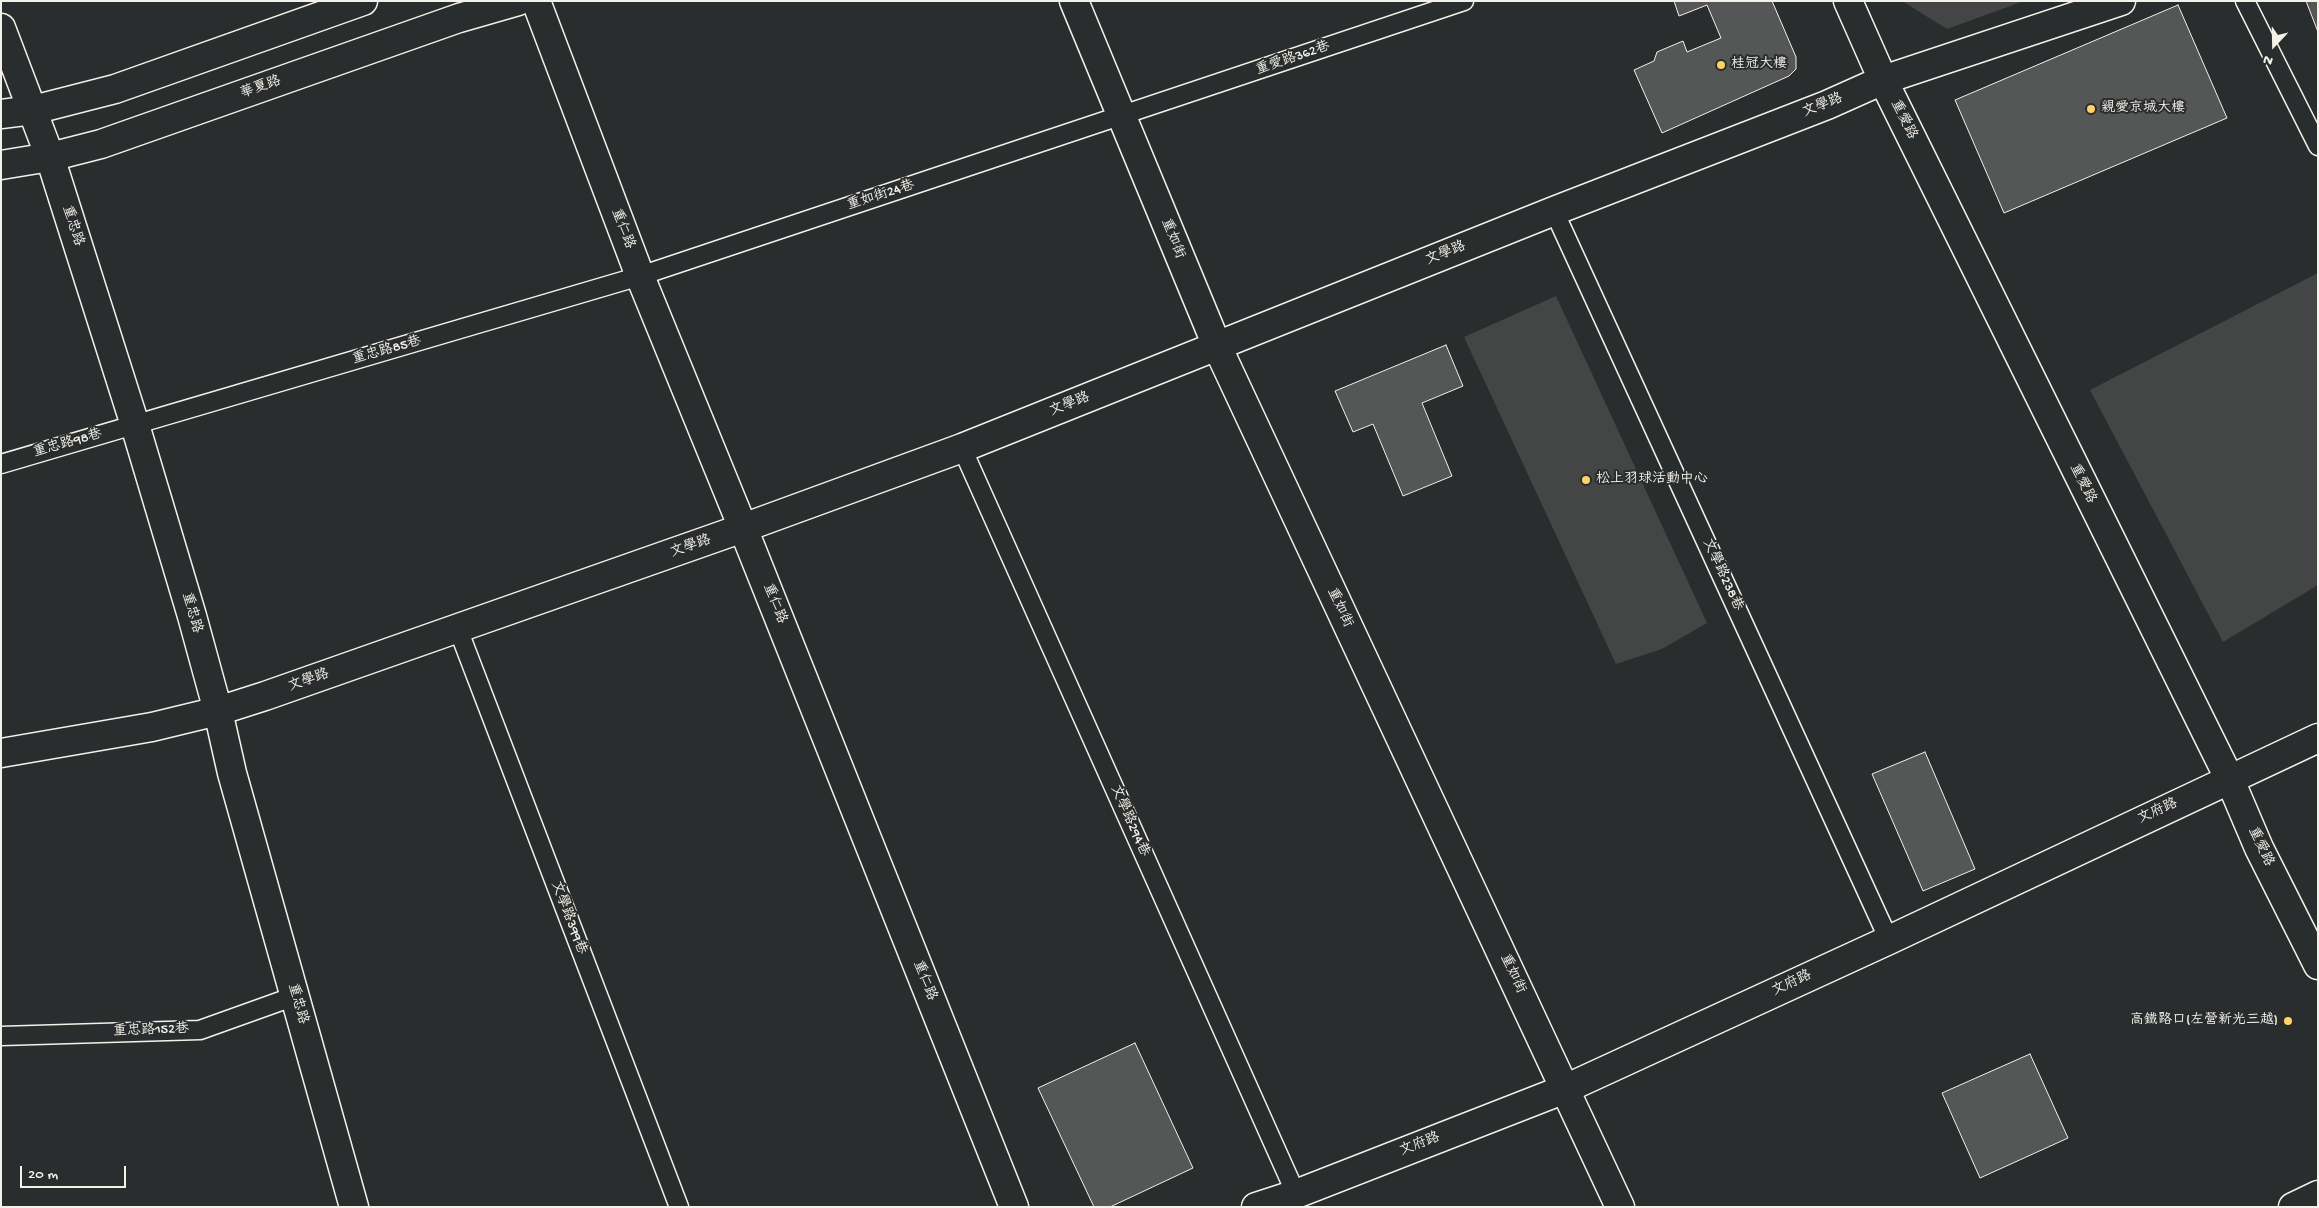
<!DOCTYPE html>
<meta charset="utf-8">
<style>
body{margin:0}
#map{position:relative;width:2319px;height:1208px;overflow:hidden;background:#2a2d2e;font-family:"Gochi Hand",sans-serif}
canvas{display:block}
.frame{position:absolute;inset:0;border:2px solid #f4f1e8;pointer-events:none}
.north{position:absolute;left:2249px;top:20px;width:50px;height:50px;-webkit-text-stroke:4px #2a2d2e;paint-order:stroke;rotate:201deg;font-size:14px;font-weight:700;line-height:20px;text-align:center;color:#f4f1e8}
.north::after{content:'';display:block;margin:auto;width:18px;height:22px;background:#f4f1e8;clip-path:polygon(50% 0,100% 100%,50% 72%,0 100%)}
.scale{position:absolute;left:20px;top:1166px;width:106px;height:22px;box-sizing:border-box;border:2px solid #f4f1e8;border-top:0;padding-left:6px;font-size:15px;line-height:18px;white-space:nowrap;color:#f4f1e8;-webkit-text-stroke:4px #2a2d2e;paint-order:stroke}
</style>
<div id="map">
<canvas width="2319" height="1208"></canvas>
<div class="frame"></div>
<div class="north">N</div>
<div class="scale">20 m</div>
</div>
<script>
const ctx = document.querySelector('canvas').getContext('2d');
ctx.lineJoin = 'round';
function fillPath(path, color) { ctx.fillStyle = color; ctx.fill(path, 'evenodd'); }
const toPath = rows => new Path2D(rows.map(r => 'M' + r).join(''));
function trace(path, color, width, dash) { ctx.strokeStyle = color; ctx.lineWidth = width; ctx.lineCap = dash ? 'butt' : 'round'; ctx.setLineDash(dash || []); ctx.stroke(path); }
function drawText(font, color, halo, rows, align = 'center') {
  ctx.font = font + ' "Gochi Hand","LXGW WenKai TC",sans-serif'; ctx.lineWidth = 4; ctx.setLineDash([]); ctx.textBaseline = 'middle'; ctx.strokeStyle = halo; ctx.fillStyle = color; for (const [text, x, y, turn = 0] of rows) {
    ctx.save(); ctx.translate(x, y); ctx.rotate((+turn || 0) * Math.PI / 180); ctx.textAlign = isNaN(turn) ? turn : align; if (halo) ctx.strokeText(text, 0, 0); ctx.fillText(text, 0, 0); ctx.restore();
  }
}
fillPath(toPath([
 [1902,1,2024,1,1947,29],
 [2318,273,2318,585,2223,642,2090,390],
 [1556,296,1707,623,1662,649,1616,664,1464,337]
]), '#444645');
const building = toPath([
 [1674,1,1772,1,1796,57,1796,69,1789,76,1662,133,1634,70,1654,61,1657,52,1683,41,1687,52,1721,38,1707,5,1679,16,1674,1],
 [2306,1,2318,1,2318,32,2306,1],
 [2178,5,2227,118,2004,213,1955,100,2178,5],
 [1446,345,1463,386,1422,403,1452,476,1403,496,1373,424,1353,432,1335,391,1446,345],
 [1925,752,1975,869,1923,891,1872,774,1925,752],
 [1135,1043,1193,1168,1110,1207,1094,1207,1038,1088,1135,1043],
 [2030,1054,2068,1138,1980,1178,1942,1093,2030,1054]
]);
fillPath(building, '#555756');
trace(building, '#f4f1e8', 1);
const service = toPath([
 [2245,1,2318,146],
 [1554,211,1889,940],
 [962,448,1296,1194],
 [1,464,640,276,1464,1],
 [458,629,679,1207],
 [1,1036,200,1030,295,996]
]);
const minor = toPath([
 [536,1,640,276,743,528,1014,1207],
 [1074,1,1217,346,1620,1207],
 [1848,1,1883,80,2230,780,2259,848,2318,965],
 [1,28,50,157,135,425,192,616,218,711,232,773,354,1207],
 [1,753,152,727,218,711,265,696,743,528,962,448,1554,211,1827,105,1883,80,2121,1],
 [1256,1207,1296,1194,1565,1089,1889,940,2318,738],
 [2293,1207,2318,1195]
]);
const tertiary = toPath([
 [1,114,33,110,115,89,363,1],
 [1,165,50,157,101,144,459,18,518,1]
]);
trace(service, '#f4f1e8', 21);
trace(minor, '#f4f1e8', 31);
trace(tertiary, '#f4f1e8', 31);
trace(service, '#2a2d2e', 18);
trace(minor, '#2a2d2e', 28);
trace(tertiary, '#2a2d2e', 28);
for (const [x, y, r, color] of [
 [1721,65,5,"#ffd166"],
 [2091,109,5,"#ffd166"],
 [1586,480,5,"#ffd166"],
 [2288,1021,5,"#ffd166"]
]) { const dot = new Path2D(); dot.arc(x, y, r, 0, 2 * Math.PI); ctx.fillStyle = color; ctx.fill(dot); trace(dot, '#2a2d2e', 2); }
drawText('14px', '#f4f1e8', '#2a2d2e', [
 ["重愛路362巷",1293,59,-19],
 ["華夏路",261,88,-19],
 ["文學路",1823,106,-22],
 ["重愛路",1903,120,64],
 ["重如街24巷",881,196,-18],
 ["重忠路",72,226,72],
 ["重仁路",622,229,69],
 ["重如街",1172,239,68],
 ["文學路",1446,254,-22],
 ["重忠路85巷",387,351,-16],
 ["文學路",1070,405,-22],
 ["重忠路98巷",68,444,-16],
 ["重愛路",2082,484,64],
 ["文學路",691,547,-19],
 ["文學路238巷",1722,575,65],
 ["重仁路",774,604,68],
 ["重如街",1339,608,65],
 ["重忠路",191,613,74],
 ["文學路",309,681,-19],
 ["文府路",2158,812,-24],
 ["文學路294巷",1129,821,66],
 ["重愛路",2260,847,65],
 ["文學路399巷",568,918,69],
 ["重如街",1512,974,65],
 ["重仁路",924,981,68],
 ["文府路",1792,984,-25],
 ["重忠路",297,1004,74],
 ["重忠路152巷",151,1031,-2],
 ["文府路",1420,1145,-21]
]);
drawText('14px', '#f4f1e8', '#2a2d2e', [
 ["桂冠大樓",1731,65],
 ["親愛京城大樓",2101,109],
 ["松上羽球活動中心",1596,480],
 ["高鐵路口(左營新光三越)",2278,1021,"right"]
], 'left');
</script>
